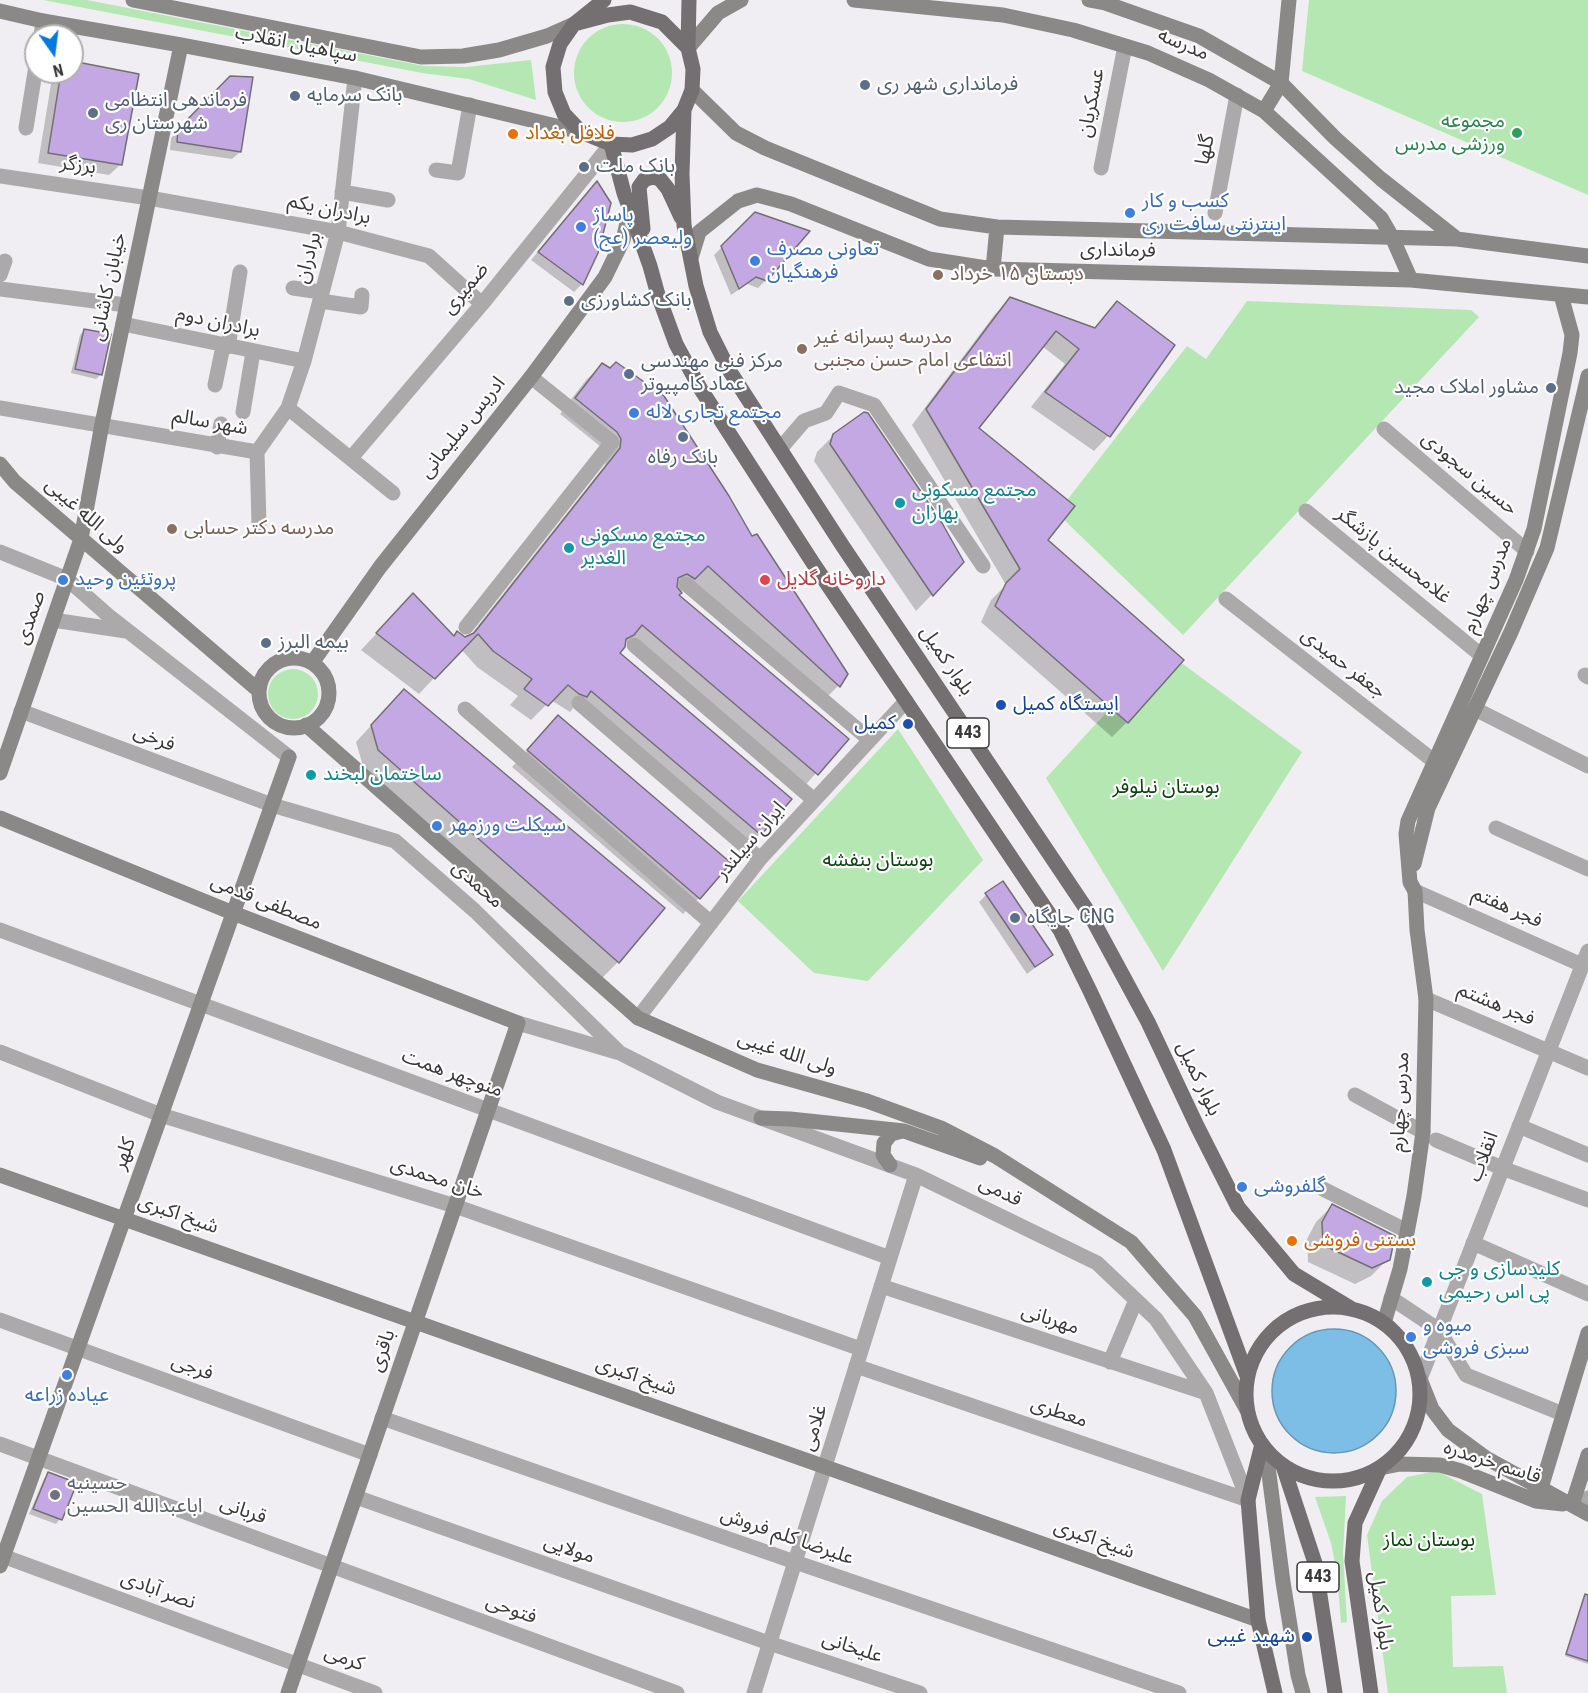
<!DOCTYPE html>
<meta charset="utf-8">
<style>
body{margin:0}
#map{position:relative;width:1588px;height:1693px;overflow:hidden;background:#f0eef2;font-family:"Roboto Condensed",sans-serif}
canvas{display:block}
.north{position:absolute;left:24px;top:24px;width:60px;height:60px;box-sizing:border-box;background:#fff;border:2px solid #b0b0b1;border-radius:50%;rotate:166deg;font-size:16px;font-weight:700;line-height:24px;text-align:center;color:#3a3a3b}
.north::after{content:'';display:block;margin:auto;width:21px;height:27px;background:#0479e0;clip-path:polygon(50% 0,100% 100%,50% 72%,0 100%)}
</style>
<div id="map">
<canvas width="1588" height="1693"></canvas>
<div class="north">N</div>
</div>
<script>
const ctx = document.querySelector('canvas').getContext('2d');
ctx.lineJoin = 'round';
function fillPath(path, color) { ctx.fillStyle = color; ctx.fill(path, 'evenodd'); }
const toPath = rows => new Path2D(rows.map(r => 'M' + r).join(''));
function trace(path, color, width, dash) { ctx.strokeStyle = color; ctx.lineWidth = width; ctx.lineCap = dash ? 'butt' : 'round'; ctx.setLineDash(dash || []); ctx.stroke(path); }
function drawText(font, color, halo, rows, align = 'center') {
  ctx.font = font + ' "Roboto Condensed","Noto Sans Arabic",sans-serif'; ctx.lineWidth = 4.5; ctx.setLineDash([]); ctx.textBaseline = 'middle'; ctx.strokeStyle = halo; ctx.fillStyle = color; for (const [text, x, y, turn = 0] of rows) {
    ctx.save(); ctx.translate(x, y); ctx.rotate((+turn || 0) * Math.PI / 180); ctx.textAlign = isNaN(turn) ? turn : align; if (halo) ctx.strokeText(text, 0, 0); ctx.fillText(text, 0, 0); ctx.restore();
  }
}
fillPath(toPath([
 [43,0,87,0,424,66,466,67,531,60,536,100,469,79,422,73],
 [1309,0,1588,0,1588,195,1302,71],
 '574 73a49 49 0 1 1 98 0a49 49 0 1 1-98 0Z',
 [1247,301,1471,310,1479,317,1183,635,1057,513,1187,346,1206,359],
 [1164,650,1302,752,1163,971,1046,778],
 '268 694a25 25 0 1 1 50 0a25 25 0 1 1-50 0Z',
 [898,729,983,860,868,981,814,973,738,901],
 [1437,1471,1482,1494,1496,1595,1451,1596,1453,1667,1503,1666,1507,1693,1388,1693,1367,1535,1382,1501,1407,1477],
 [1346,1496,1343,1553,1347,1622,1341,1623,1337,1572,1331,1543,1315,1497]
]), '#b5e7b2');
const water = toPath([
 '1272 1391a62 62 0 1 1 124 0a62 62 0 1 1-124 0Z'
]);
fillPath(water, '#7cbee6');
trace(water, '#6896b3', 1.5);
fillPath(toPath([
 [72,63,120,165,109,175,38,163,53,72,72,72],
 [231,78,240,152,232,159,170,150,171,138],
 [589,191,582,284,574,292,531,260],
 [755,214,766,280,758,288,747,284,731,295,714,255],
 [1010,299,1093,329,1117,303,1108,436,1094,451,1031,407,1065,364,1042,346,977,428,1127,722,1112,737,981,622,991,600,1006,585,912,425,995,314],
 [85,330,101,374,96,379,71,373,80,335],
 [602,365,752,537,846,674,838,686,823,701,691,581,677,595,846,739,801,790,626,641,623,644,618,653,760,834,744,850,575,706,570,712,551,700,531,720,510,705,518,696,477,667,461,649,419,694,361,650,398,611,453,637,465,638,469,637,605,465,606,455,601,447,560,414,586,380],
 [834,435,963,562,916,611,814,461,817,452],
 [388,707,618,962,602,978,363,766,356,742],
 [558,717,699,898,683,914,512,767],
 [986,895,1051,955,1027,974,979,902],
 [1332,1206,1388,1259,1371,1276,1355,1284,1308,1262,1307,1239,1316,1222],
 [49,1474,60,1519,56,1524,29,1514,44,1479],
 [1588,1595,1588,1664,1565,1656,1583,1599]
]), '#0003');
const building = toPath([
 [72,61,139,74,122,165,48,153,61,72,72,72,72,61],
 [230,76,253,77,241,152,177,142,178,129,230,76],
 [597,181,611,203,598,253,583,285,538,252,597,181],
 [755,212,810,231,767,281,756,277,739,289,721,246,755,212],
 [1010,297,1095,328,1117,301,1175,345,1110,437,1045,392,1079,349,1056,331,979,428,1075,506,1048,540,1184,660,1128,723,995,606,1006,583,1020,569,926,409,1010,297],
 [84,329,111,334,102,375,75,369,84,329],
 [616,362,664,396,729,496,752,536,757,534,848,674,840,687,708,566,695,579,687,574,678,578,677,587,682,593,679,595,849,739,818,775,642,625,634,635,626,639,625,647,620,653,792,799,761,835,591,691,587,697,579,694,568,685,548,706,524,689,532,679,493,651,478,634,435,679,376,633,413,593,454,636,457,631,465,637,474,633,620,448,621,439,617,432,575,398,602,363,610,368,616,362],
 [864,412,868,413,942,523,964,562,933,596,830,444,833,434,864,412],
 [404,689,665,908,619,963,378,750,371,725,404,689],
 [558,715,731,863,700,899,527,750,558,715],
 [1003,881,1053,955,1035,967,985,893,1003,881],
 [1332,1204,1395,1236,1390,1260,1372,1268,1323,1245,1322,1222,1332,1204],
 [48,1472,77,1483,62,1520,33,1509,48,1472],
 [1585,1594,1588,1595,1588,1661,1566,1654,1585,1594]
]);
fillPath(building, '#c4a8e4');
trace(building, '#716f73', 1.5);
trace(toPath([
 [41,36,43,21],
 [26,128,36,66],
 [1101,168,1125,46],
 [436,170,458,173,470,105],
 [0,176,149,198,338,232,429,256,482,304],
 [342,192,388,200],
 [1215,213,1237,95],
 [0,275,5,261],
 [293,288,321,292],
 [0,289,126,305],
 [320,301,361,307,362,295],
 [123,324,304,361],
 [228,347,240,272],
 [215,385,223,346],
 [0,408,257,452,288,408,304,361,338,232,355,78],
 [288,408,393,493],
 [243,412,253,352],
 [1384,429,1527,551],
 [217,447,221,424],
 [780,449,804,421,826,413,839,393,874,405,983,566],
 [257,452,259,524],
 [351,458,482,304,611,144],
 [1306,511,1482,656],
 [0,552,67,579,110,617,289,757],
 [686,584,870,740],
 [1226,599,1435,762],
 [53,620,126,631],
 [466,627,612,442,531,377],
 [634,645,814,800],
 [1585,675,1588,677],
 [579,703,760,859],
 [465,709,711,923],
 [1475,709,1588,766],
 [21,711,272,805,395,841,475,911,618,1051],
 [1496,828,1588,869],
 [1415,891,1582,965],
 [0,930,890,1258],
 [1426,999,1588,1068],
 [638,1018,760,859,906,701],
 [518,1023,620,1053,717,1102,916,1175,1097,1263,1156,1319,1206,1393,1248,1500],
 [0,1052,161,1115,455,1206,861,1349],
 [1355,1095,1423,1132],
 [1519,1126,1588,1155],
 [1436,1140,1502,1168,1588,1200],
 [1323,1189,1407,1231],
 [1473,1243,1588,1294],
 [881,1286,1206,1393],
 [1391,1298,1439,1330,1466,1375,1563,1414],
 [0,1320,370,1455],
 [1110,1362,1136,1300],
 [856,1366,1248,1500],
 [1420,1379,1588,951],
 [382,1418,795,1562,1179,1693],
 [0,1444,677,1693],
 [356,1497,769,1643,920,1693],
 [1572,1505,1588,1498],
 [0,1555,375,1693],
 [754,1693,916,1175]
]), '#aca9aa', 15);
trace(toPath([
 [133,0,421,57,463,56,499,50,547,36,574,24],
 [854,0,1003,15,1073,30,1148,53,1209,80,1264,111,1381,218,1392,237,1411,280],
 [1089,0,1105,3,1199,36,1281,83,1335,138,1381,179,1457,239],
 [0,11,43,21,181,45,355,78,581,132],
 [688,48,718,13,741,0],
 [692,90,736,133,765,148,940,219,997,227,1457,239,1588,256],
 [1264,111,1281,83,1289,0],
 [691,258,699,232,738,201,757,195,791,204,929,259,993,269,1411,280,1588,297],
 [993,269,997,227],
 [0,464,15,482,258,690],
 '259 693a35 35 0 1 1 70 0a35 35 0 1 1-70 0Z',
 [312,663,380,567,531,377,605,277,623,240,630,210],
 [306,725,638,1018,757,1070,867,1101,941,1128,995,1156,1131,1242,1195,1316,1247,1410],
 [0,773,81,539,102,424,181,45],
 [0,818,233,913,518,1023,288,1693],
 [1414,864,1428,808,1511,632,1547,548,1588,376],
 [761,1118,790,1119,904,1131,980,1158],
 [890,1165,883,1155,884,1143,891,1134,902,1131],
 [0,1175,1258,1620],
 [1384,1323,1400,1269,1414,1196,1423,1132,1426,999,1417,930,1415,891,1410,882,1406,834,1408,821,1516,580,1534,529,1570,353,1572,335,1561,295],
 [1420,1379,1432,1409,1448,1430,1486,1458,1588,1514],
 [1266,1451,1283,1582,1298,1675,1303,1693],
 [1380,1468,1400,1464,1440,1465,1461,1471,1536,1501,1563,1504],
 [1541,1488,1588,1333],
 [1572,1505,1588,1455],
 [0,1566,289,757]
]), '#8b8888', 15);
trace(toPath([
 [574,24,608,15,630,12,662,22,688,48,693,69,692,90,684,110,670,127,652,139,632,145,611,144,581,132,564,114,555,92,553,67,560,44,574,24,604,0],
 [688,48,689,0],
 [684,110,682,174,684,225,696,286,710,332,729,370,842,545,1089,913,1148,1022,1197,1126,1238,1207,1294,1274,1352,1309],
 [611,144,624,193,650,266,658,295,676,344,700,388,813,563,1060,930,1090,991,1164,1150,1247,1376],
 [643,229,639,187,644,180,652,177,660,179,668,189,681,217],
 '1246 1394a87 87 0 1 1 174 0a87 87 0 1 1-174 0Z',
 [1262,1444,1248,1500,1258,1620,1275,1693],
 [1283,1466,1315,1563,1335,1693],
 [1371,1693,1352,1561,1355,1523,1380,1468]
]), '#747071', 15);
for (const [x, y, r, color] of [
 [865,85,6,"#5c6f8a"],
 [295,96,6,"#5c6f8a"],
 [93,113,6,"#5c6f8a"],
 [1517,133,6,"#2e9e5b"],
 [513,134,6,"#e8710a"],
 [584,167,6,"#5c6f8a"],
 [1130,213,6,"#3f7fe0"],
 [581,227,6,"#3f7fe0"],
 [755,261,6,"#3f7fe0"],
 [938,275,6,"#8d6e63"],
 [569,301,6,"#5c6f8a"],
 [802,349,6,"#8d6e63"],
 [629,374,6,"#5c6f8a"],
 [1551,388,6,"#5c6f8a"],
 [634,413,6,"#3f7fe0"],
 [683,437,6,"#5c6f8a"],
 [900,503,6,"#0f9aa8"],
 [172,529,6,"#8d6e63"],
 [569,548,6,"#0f9aa8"],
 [63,580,6,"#3f7fe0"],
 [765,580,6,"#e0444e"],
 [266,643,6,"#5c6f8a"],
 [1001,705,6,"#1a4fb4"],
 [908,724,6,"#1a4fb4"],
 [311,775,6,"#0f9aa8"],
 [437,826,6,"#3f7fe0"],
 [1015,918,6,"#5c6f8a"],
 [1242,1187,6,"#3f7fe0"],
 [1292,1241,6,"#e8710a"],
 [1427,1282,6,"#0f9aa8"],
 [1411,1337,6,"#3f7fe0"],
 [67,1375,6,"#3f7fe0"],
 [55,1495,6,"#6b7280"],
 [1307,1637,6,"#1a4fb4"]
]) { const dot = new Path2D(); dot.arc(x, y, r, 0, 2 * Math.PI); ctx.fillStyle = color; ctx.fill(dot); trace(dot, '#fff', 2); }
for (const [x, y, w] of [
 [968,733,42],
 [1318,1577,42]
]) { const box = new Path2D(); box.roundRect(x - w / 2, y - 15, w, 30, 4.5); ctx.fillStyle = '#fff'; ctx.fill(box); trace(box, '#3a3a3b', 1.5); }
drawText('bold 18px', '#3a3a3b', null, [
 ["443",968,733],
 ["443",1318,1577]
]);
drawText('20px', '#3a3a3b', '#fff', [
 ["سپاهیان انقلاب",296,45,11],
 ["مدرسه",1183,45,23],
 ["عسکریان",1092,103,-79],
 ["گلها",1206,150,-79],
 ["برزگر",78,166,8],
 ["برادران یکم",329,210,12],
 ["فرمانداری",1118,251,1],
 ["برادران",309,258,-75],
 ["خیابان کاشانی",109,287,-78],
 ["ضمیری",466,289,-50],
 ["برادران دوم",218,323,12],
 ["شهر سالم",210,423,10],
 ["ادریس سلیمانی",463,428,-51],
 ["حسین سجودی",1469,474,40],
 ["ولی الله غیبی",86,516,41],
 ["غلامحسین پازشگر",1393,556,39],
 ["مدرس چهارم",1488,586,-68],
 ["صمدی",31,618,-71],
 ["بلوار کمیل",946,661,56],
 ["جعفر حمیدی",1343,664,38],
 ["فرخی",154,739,21],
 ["ایران سیلندر",751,841,-49],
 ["محمدی",477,885,42],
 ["مصطفی قدمی",266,903,22],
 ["فجر هفتم",1507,908,24],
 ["فجر هشتم",1496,1005,23],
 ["ولی الله غیبی",787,1054,18],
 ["منوچهر همت",452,1074,20],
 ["بلوار کمیل",1198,1079,65],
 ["مدرس چهارم",1401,1102,-87],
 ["کلهر",125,1154,-70],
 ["انقلاب",1484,1157,-69],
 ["خان محمدی",437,1179,18],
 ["قدمی",1000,1192,26],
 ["شیخ اکبری",178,1215,19],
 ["مهربانی",1050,1320,18],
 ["باقری",383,1351,-71],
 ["فرجی",192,1368,20],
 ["شیخ اکبری",636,1377,19],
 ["معطری",1059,1413,19],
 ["غلامی",815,1428,-73],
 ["قاسم خرمدره",1492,1463,18],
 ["قربانی",243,1511,20],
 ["علیرضا کلم فروش",787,1537,19],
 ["شیخ اکبری",1094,1540,19],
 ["مولایی",569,1550,19],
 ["نصر آبادی",158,1591,20],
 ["فتوحی",511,1610,20],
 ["بلوار کمیل",1380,1611,82],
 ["علیخانی",852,1648,18],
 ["کرمی",344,1659,20]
]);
drawText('20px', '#4e5e75', '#fff', [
 ["فرمانداری شهر ری",877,85],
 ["بانک سرمایه",307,96],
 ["فرماندهی انتظامی",105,101],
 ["شهرستان ری",105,124],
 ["بانک ملت",596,167],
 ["بانک کشاورزی",581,301],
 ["مرکز فنی مهندسی",641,362],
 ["عماد کامپیوتر",641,385],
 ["مشاور املاک مجید",1539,388,"right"],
 ["بانک رفاه",683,458,"center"],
 ["بیمه البرز",278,643],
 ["جایگاه CNG",1027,918]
], 'left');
drawText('20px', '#27864d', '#fff', [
 ["مجموعه",1505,122],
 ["ورزشی مدرس",1505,145]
], 'right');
drawText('20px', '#c56008', '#fff', [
 ["فلافل بغداد",525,134],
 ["بستنی فروشی",1304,1241]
], 'left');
drawText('20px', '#366cbe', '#fff', [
 ["کسب و کار",1142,202],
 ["اینترنتی سافت ری",1142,225],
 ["پاساژ",593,216],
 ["ولیعصر (عج)",593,239],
 ["تعاونی مصرف",767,250],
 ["فرهنگیان",767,273],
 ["مجتمع تجاری لاله",646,413],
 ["پروتئین وحید",75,580],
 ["سیکلت ورزمهر",449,826],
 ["گلفروشی",1254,1187],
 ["میوه و",1423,1326],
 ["سبزی فروشی",1423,1349],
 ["عیاده زراعه",67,1396,"center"]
], 'left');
drawText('20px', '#785e54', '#fff', [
 ["دبستان ۱۵ خرداد",950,275],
 ["مدرسه پسرانه غیر",814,338],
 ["انتفاعی امام حسن مجنبی",814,361],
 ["مدرسه دکتر حسابی",184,529]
], 'left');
drawText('20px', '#0d838f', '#fff', [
 ["مجتمع مسکونی",912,491],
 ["بهاران",912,514],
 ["مجتمع مسکونی",581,536],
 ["الغدیر",581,559],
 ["ساختمان لبخند",323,775],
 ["کلیدسازی و جی",1439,1270],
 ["پی اس رحیمی",1439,1293]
], 'left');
drawText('20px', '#be3a42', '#fff', [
 ["داروخانه گلایل",777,580]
], 'left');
drawText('20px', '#164399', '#fff', [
 ["ایستگاه کمیل",1013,705,"left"],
 ["کمیل",896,724],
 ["شهید غیبی",1295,1637]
], 'right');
drawText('20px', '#0f4311', '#fff', [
 ["بوستان نیلوفر",1166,788],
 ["بوستان بنفشه",878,861],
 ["بوستان نماز",1429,1541]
]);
drawText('20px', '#5b616d', '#fff', [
 ["حسینیه",67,1484],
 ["اباعبدالله الحسین",67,1507]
], 'left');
</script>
